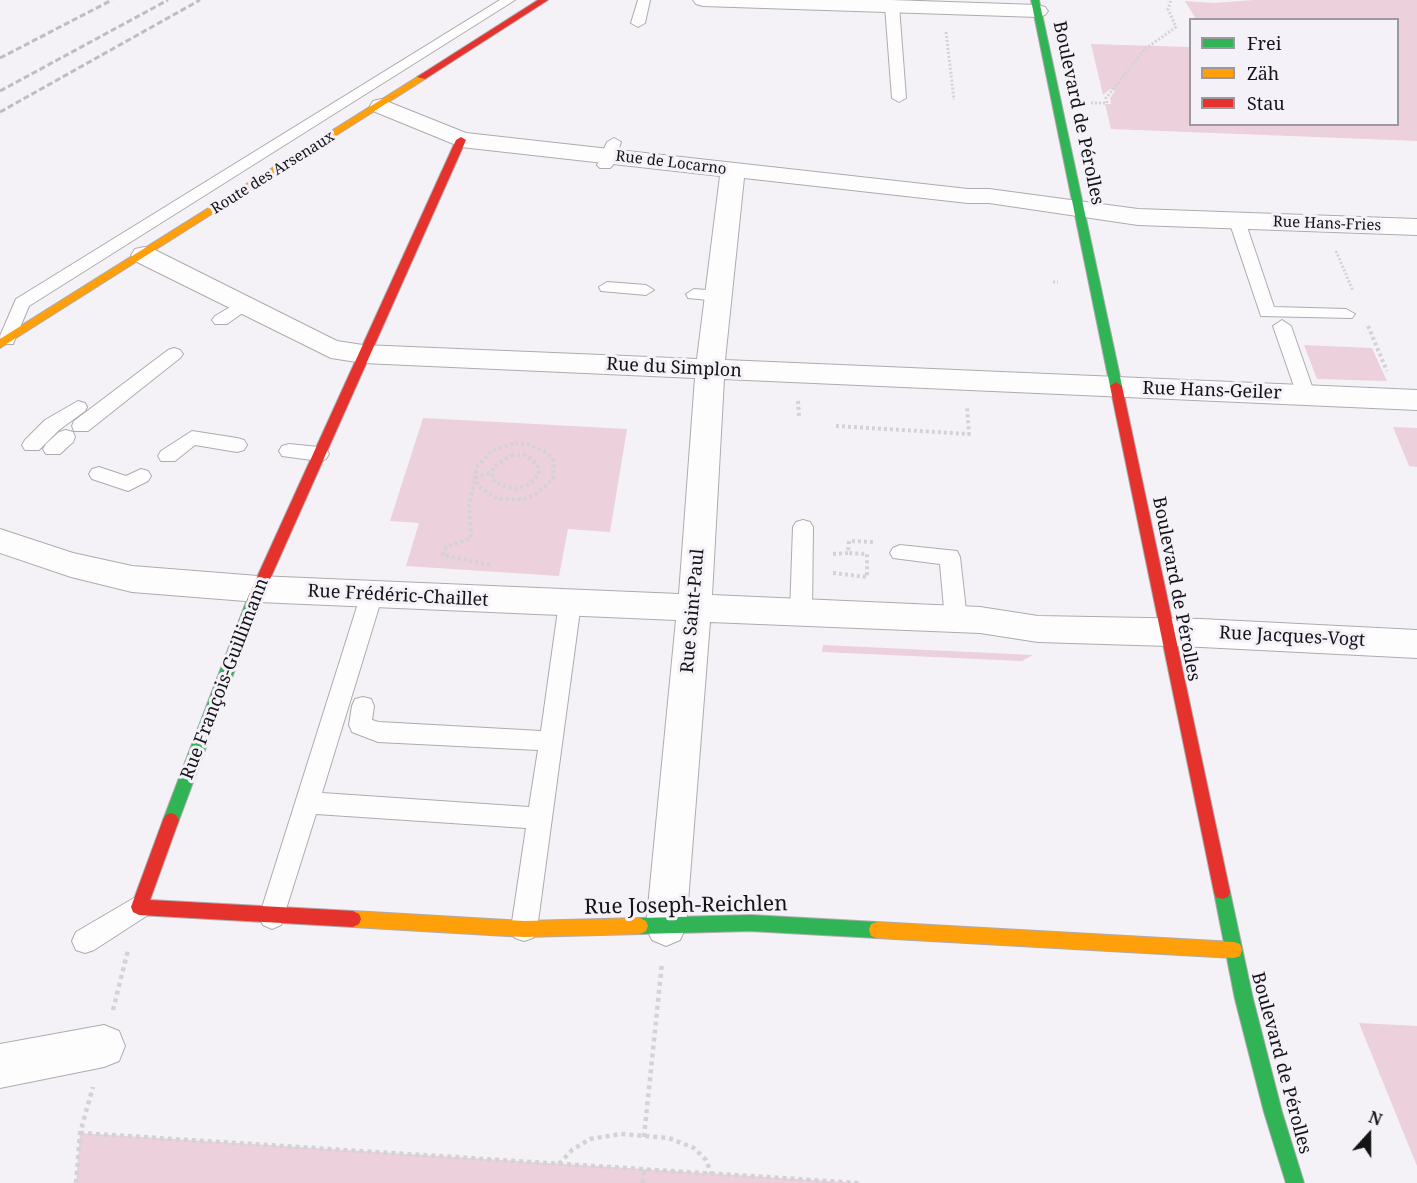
<!DOCTYPE html>
<meta charset="utf-8">
<style>
body{margin:0}
#map{position:relative;width:1417px;height:1183px;overflow:hidden;background:#f5f2f7;font-family:"Noto Serif",serif}
canvas{display:block}
.legend{position:absolute;left:1189px;top:18px;width:210px;height:108px;box-sizing:border-box;background:#f5f1f8;border:2px solid #9b989e;margin:0;padding:8px 10px;list-style:none;font-size:18px;color:#141316}
.legend li{display:flex;align-items:center;gap:12px;height:30px}
.legend b{width:30px;border:2px solid #9b989e}
.north{position:absolute;left:1339px;top:1105px;width:60px;height:60px;-webkit-text-stroke:4px #f5f1f8;paint-order:stroke;rotate:21deg;font-size:16px;font-weight:700;line-height:24px;text-align:center;color:#141316}
.north::after{content:'';display:block;margin:auto;width:21px;height:27px;background:#141316;clip-path:polygon(50% 0,100% 100%,50% 72%,0 100%)}
</style>
<div id="map">
<canvas width="1417" height="1183"></canvas>
<ul class="legend">
<li><b style="height:8px;background:#30b455"></b>Frei</li>
<li><b style="height:8px;background:#ff9f0a"></b>Zäh</li>
<li><b style="height:8px;background:#e5322d"></b>Stau</li>
</ul>
<div class="north">N</div>
</div>
<script>
const ctx = document.querySelector('canvas').getContext('2d');
ctx.lineJoin = 'round';
function fillPath(path, color) { ctx.fillStyle = color; ctx.fill(path, 'evenodd'); }
const toPath = rows => new Path2D(rows.map(r => 'M' + r).join(''));
function trace(path, color, width, dash) { ctx.strokeStyle = color; ctx.lineWidth = width; ctx.lineCap = dash ? 'butt' : 'round'; ctx.setLineDash(dash || []); ctx.stroke(path); }
function drawText(font, color, halo, rows, align = 'center') {
  ctx.font = font + ' "Noto Serif",serif'; ctx.lineWidth = 6; ctx.setLineDash([]); ctx.textBaseline = 'middle'; ctx.strokeStyle = halo; ctx.fillStyle = color; for (const [text, x, y, turn = 0] of rows) {
    ctx.save(); ctx.translate(x, y); ctx.rotate((+turn || 0) * Math.PI / 180); ctx.textAlign = isNaN(turn) ? turn : align; if (halo) ctx.strokeText(text, 0, 0); ctx.fillText(text, 0, 0); ctx.restore();
  }
}
fillPath(toPath([
 [1254,0,1417,0,1417,141,1111,129,1105,104,1111,104,1110,98,1115,91,1110,89,1103,95,1091,44,1190,47,1190,124,1398,124,1398,20,1196,19,1185,1,1214,3],
 [1304,345,1372,348,1387,381,1317,379],
 [423,418,627,429,610,532,568,529,559,576,406,566,419,523,390,521],
 [1393,427,1417,428,1417,467,1409,466],
 [823,645,1033,655,1022,661,822,652],
 [1359,1023,1417,1026,1417,1166],
 [80,1133,644,1169,859,1183,76,1183]
]), '#ecd0dc');
const lane = toPath([
 [500,0,515,0,29,306,13,344,1,344,0,336,16,299,500,0],
 [638,0,650,0,645,23,638,27,631,23,638,0],
 [892,2,899,6,906,98,899,102,892,98,885,6,892,2],
 [614,138,621,142,613,165,610,168,600,168,597,165,607,142,614,138],
 [1237,216,1245,221,1274,307,1346,309,1355,314,1352,318,1261,316,1229,221,1237,216],
 [607,282,646,285,654,290,646,295,601,291,599,287,607,282],
 [694,289,719,291,727,296,719,301,688,298,686,294,694,289],
 [242,300,251,305,248,309,227,324,215,324,212,320,215,316,242,300],
 [1282,320,1291,326,1315,395,1312,399,1306,401,1300,399,1297,395,1273,326,1282,320],
 [174,348,180,350,183,354,180,358,88,431,74,431,72,426,74,421,168,350,174,348],
 [78,401,85,403,87,407,85,411,59,430,39,450,25,450,22,445,25,440,45,420,78,401],
 [66,430,73,432,75,437,73,442,60,454,46,454,43,449,46,444,59,432,66,430],
 [192,431,237,438,244,440,247,445,244,450,237,452,195,445,175,461,161,461,158,456,161,451,192,431],
 [289,444,319,447,326,449,329,454,326,459,319,461,282,456,279,451,282,446,289,444],
 [99,467,126,476,141,469,148,471,151,476,148,481,128,491,92,479,89,474,92,469,99,467],
 [803,520,810,522,813,527,812,613,809,619,801,621,793,619,790,613,793,527,796,522,803,520],
 [900,545,957,551,960,557,967,619,964,625,956,627,948,625,945,619,940,564,893,558,890,553,893,548,900,545],
 [372,586,379,588,383,594,322,793,529,807,538,750,378,742,352,732,349,725,352,706,355,699,363,697,371,699,374,706,372,720,379,722,541,731,559,603,563,597,570,595,577,597,581,603,537,929,533,938,524,941,515,938,511,929,526,828,316,814,281,925,272,929,263,925,259,917,361,594,365,588,372,586],
 [139,895,148,899,152,907,148,915,94,950,85,953,76,950,72,941,76,932,139,895]
]);
const street = toPath([
 [693,0,890,0,1038,5,1045,7,1048,11,1045,15,1038,17,703,6,696,4,693,0],
 [381,99,466,133,968,189,989,189,1138,209,1417,219,1417,235,1138,225,989,203,968,203,744,178,725,360,1417,390,1417,410,724,379,712,595,980,607,1038,616,1201,619,1417,630,1417,658,1201,647,1038,642,980,633,710,622,686,927,680,940,666,946,652,940,646,927,676,620,258,602,132,592,71,577,0,553,0,529,73,553,132,566,258,576,679,594,695,378,363,363,331,358,135,261,131,255,135,249,144,247,153,249,337,341,363,345,697,359,720,176,461,147,373,111,370,106,373,101,381,99],
 [104,1025,119,1031,125,1046,119,1061,104,1067,0,1088,0,1044,104,1025]
]);
const fast = toPath([
 [1031,0,1039,0,1122,386,1116,390,1110,386,1031,0],
 [255,592,260,593,262,597,179,820,176,825,171,827,166,825,163,820,248,597,250,593,255,592],
 [1222,885,1228,887,1230,892,1253,999,1282,1112,1304,1183,1286,1183,1264,1112,1235,999,1214,892,1216,887,1222,885],
 [750,915,877,922,883,924,885,930,883,936,877,938,750,931,640,934,634,931,632,926,634,921,640,918,750,915]
]);
const slow = toPath([
 [422,74,427,77,425,79,0,348,0,339,422,74],
 [353,911,524,921,640,918,646,921,648,926,646,931,640,934,524,937,353,927,347,924,345,919,347,914,353,911],
 [877,922,1234,942,1240,944,1242,950,1240,956,1234,958,877,938,871,936,869,930,871,924,877,922]
]);
const jam = toPath([
 [538,0,548,0,425,79,417,77,538,0],
 [461,137,466,140,262,597,260,601,255,602,250,601,248,597,456,140,461,137],
 [1116,382,1122,386,1230,892,1228,897,1222,899,1216,897,1214,892,1110,386,1116,382],
 [171,813,176,815,179,820,150,900,353,911,359,914,361,919,359,924,353,927,139,915,133,912,131,907,163,820,166,815,171,813]
]);
trace(lane, '#aeabaf', 2);
trace(street, '#aeabaf', 2);
trace(fast, '#aeabaf', 2);
trace(slow, '#aeabaf', 2);
trace(jam, '#aeabaf', 2);
trace(toPath([
 [946,32,954,100],
 [1091,103,1107,103,1106,98,1145,49,1176,27,1168,9,1171,0],
 [1336,251,1353,291],
 [1053,282,1058,282]
]), '#d3d3d3', 3, [2, 2]);
trace(toPath([
 [1368,326,1387,371],
 [798,401,799,416],
 [836,426,969,434,967,407],
 [515,443,528,444,548,453,554,461,553,479,536,494,524,499,498,499,479,487,475,478,476,468,491,451,515,443],
 [511,455,525,455,537,464,539,474,530,484,516,489,496,483,492,478,493,467,511,455],
 [833,554,848,553,849,541,875,542],
 [490,565,443,555,446,547,471,538,469,506,475,478,492,472],
 [833,573,867,577,867,554,848,553]
]), '#d3d3d3', 4, [3, 3]);
trace(toPath([
 [113,1010,128,950],
 [80,1133,859,1183],
 [644,1137,662,963],
 [559,1164,572,1150,590,1139,621,1134,669,1138,694,1148,706,1160,711,1173],
 [76,1183,80,1133,93,1087],
 [643,1183,644,1169]
]), '#d3d3d3', 4.5, [4, 4]);
fillPath(lane, '#fefdfe');
fillPath(street, '#fefdfe');
fillPath(fast, '#30b455');
fillPath(slow, '#ff9f0a');
fillPath(jam, '#e5322d');
trace(toPath([
 [0,58,112,0],
 [0,91,168,0],
 [0,112,200,0]
]), '#bfbebf', 3, [6, 3]);
drawText('15px', '#141316', '#f5f1f8', [
 ["Rue de Locarno",671,163,7],
 ["Route des Arsenaux",273,173,-32],
 ["Rue Hans-Fries",1327,224,2]
]);
drawText('18px', '#141316', '#f5f1f8', [
 ["Boulevard de Pérolles",1078,113,78],
 ["Rue du Simplon",674,368,3],
 ["Rue Hans-Geiler",1212,391,2],
 ["Boulevard de Pérolles",1176,589,79],
 ["Rue Frédéric-Chaillet",398,596,3],
 ["Rue Saint-Paul",693,611,-85],
 ["Rue Jacques-Vogt",1292,637,3],
 ["Rue François-Guillimann",225,679,-69],
 ["Boulevard de Pérolles",1281,1063,75]
]);
drawText('21px', '#141316', '#f5f1f8', [
 ["Rue Joseph-Reichlen",686,906,-1]
]);
</script>
